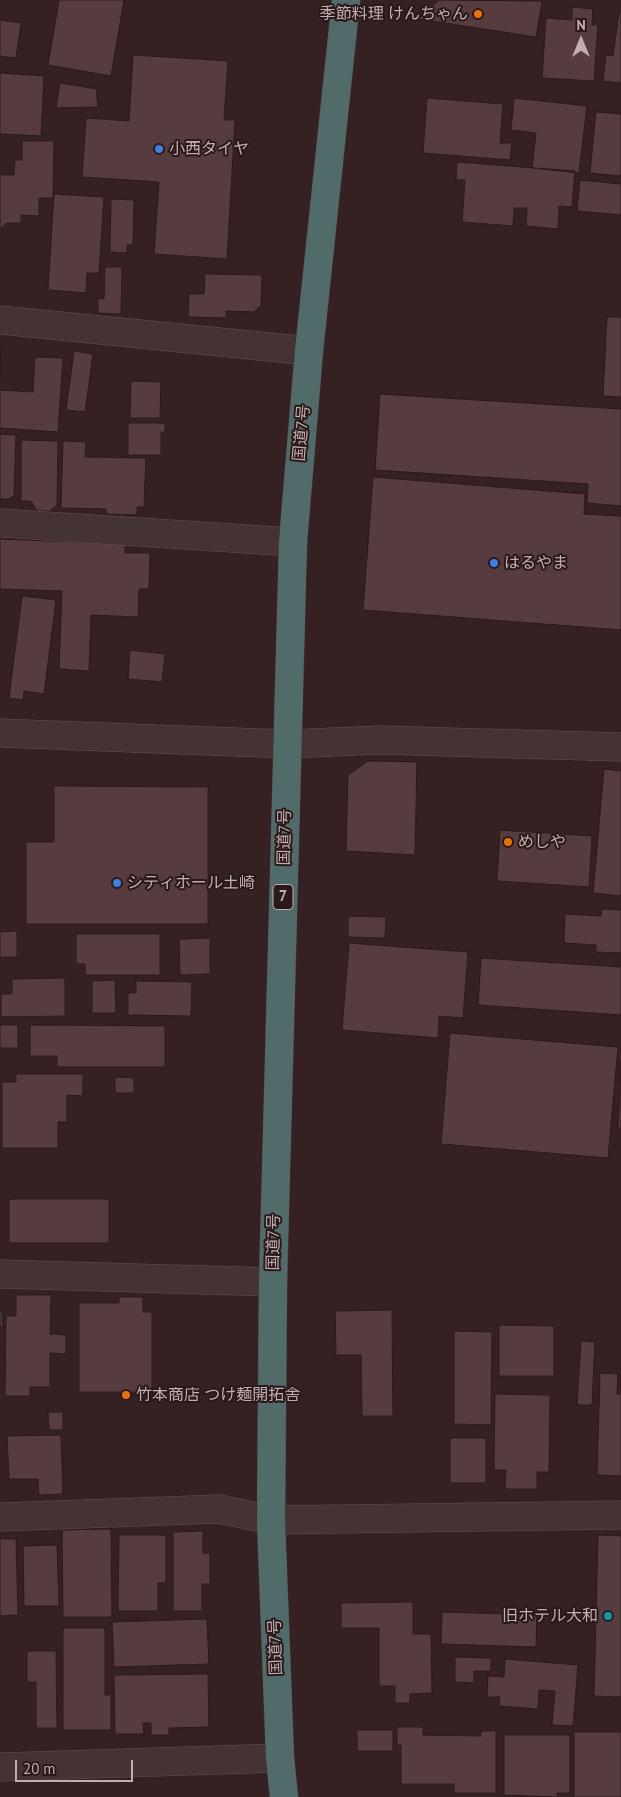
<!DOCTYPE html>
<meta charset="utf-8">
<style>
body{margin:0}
#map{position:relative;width:621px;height:1797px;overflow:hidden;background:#352022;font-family:"PT Sans",sans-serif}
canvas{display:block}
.north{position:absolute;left:556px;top:15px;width:50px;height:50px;-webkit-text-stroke:4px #2a191a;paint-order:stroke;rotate:0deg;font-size:14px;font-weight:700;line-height:20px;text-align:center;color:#c3adae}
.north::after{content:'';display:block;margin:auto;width:18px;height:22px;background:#c3adae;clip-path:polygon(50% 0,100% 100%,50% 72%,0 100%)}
.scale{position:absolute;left:15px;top:1760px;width:118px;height:22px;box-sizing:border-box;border:2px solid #c3adae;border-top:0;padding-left:6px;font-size:15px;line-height:18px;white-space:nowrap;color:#c3adae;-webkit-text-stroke:4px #2a191a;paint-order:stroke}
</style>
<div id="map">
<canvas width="621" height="1797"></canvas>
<div class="north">N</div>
<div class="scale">20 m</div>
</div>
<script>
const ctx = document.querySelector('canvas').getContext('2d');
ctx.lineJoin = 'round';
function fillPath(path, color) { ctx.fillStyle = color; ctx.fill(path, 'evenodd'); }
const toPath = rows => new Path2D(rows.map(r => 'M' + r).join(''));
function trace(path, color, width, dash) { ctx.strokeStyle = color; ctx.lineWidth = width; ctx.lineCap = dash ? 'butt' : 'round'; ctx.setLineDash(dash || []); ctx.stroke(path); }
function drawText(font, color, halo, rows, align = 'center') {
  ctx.font = font + ' "PT Sans","Noto Sans JP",sans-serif'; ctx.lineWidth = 4; ctx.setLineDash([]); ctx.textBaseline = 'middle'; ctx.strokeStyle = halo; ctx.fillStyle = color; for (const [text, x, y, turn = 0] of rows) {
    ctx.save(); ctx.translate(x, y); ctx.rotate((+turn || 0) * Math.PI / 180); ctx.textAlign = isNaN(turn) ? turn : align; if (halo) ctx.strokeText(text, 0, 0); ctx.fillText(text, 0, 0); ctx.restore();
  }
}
const building = toPath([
 [59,0,124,0,111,76,48,65,59,0],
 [439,0,542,1,536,37,418,19,439,0],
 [572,7,593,9,592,25,598,25,594,81,542,78,546,18,572,20,572,7],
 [619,13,621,13,621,83,603,81,606,55,613,56,619,13],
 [0,20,21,23,16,58,0,56,0,20],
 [133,55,228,61,224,120,235,120,227,259,154,254,159,182,82,177,86,118,129,121,133,55],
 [0,73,44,76,41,136,0,134,0,73],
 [60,83,96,89,98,107,56,108,60,83],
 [427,98,503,104,500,143,512,143,510,160,423,153,427,98],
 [514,98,587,106,579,173,532,168,536,133,511,130,514,98],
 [596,112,621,114,621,176,590,173,596,112],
 [22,141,54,141,53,198,39,198,39,216,21,215,21,223,7,223,0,229,0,175,14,175,15,160,22,160,22,141],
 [457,162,575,171,572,207,559,206,558,229,526,226,527,208,514,208,513,226,462,222,465,180,456,180,457,162],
 [580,180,621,184,621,215,577,211,580,180],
 [54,194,104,197,99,273,87,273,86,293,48,290,54,194],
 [111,199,134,200,133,245,127,245,127,253,110,252,111,199],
 [105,267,122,267,121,314,98,313,98,298,104,299,105,267],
 [205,274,262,275,261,305,254,312,226,311,226,318,188,317,189,294,204,294,205,274],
 [607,317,621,317,621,397,603,396,607,317],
 [0,344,1,344,0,378,0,344],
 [74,351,93,354,85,412,66,410,74,351],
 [35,357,63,358,58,432,0,428,0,390,33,392,35,357],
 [131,381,161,382,160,418,130,418,131,381],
 [380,394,621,409,621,506,587,503,588,484,375,470,380,394],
 [128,423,165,423,165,432,161,432,161,455,128,455,128,423],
 [0,434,16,435,14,496,8,499,0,499,0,434],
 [21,440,58,441,57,505,50,511,37,511,31,501,21,501,21,440],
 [63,441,86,442,85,457,146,458,144,507,137,507,137,515,106,514,106,509,61,508,63,441],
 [373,477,585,494,584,514,621,516,621,630,363,610,373,477],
 [0,539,125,544,125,553,150,553,149,589,139,589,138,617,91,615,89,671,59,669,62,591,0,589,0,539],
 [22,596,56,600,44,694,24,691,23,700,9,698,22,596],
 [130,650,165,654,162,682,128,679,130,650],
 [368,761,417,762,415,855,346,851,348,775,368,761],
 [604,769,621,771,621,896,593,893,604,769],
 [54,786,208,787,208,924,26,924,26,842,54,842,54,786],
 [500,830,592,836,589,887,497,881,500,830],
 [602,909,621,910,621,953,596,952,596,945,564,943,565,914,601,916,602,909],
 [348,916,386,917,385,938,348,937,348,916],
 [17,931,17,957,0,957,0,932,17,931],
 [76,934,160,934,160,975,85,975,85,964,76,964,76,934],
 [210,938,210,974,180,975,179,939,210,938],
 [349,943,468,952,463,1018,439,1016,438,1038,342,1030,349,943],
 [481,958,621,967,621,1015,478,1005,481,958],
 [65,978,65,1016,1,1017,1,994,12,994,12,979,65,978],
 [115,980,116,1013,92,1013,92,981,115,980],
 [136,981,192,982,191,1016,128,1015,128,993,136,993,136,981],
 [0,1025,18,1025,18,1048,0,1048,0,1025],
 [30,1025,165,1026,165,1067,57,1067,57,1056,30,1056,30,1025],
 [450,1033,618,1047,608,1158,441,1144,450,1033],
 [621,1064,621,1128,618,1128,621,1064],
 [16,1074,83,1074,83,1096,67,1095,67,1122,58,1122,58,1148,2,1148,2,1082,16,1082,16,1074],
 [115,1077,134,1078,134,1093,115,1093,115,1077],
 [9,1199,109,1199,109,1243,9,1243,9,1199],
 [16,1295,51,1295,50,1334,66,1335,66,1354,50,1353,50,1387,30,1387,30,1396,5,1396,6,1316,16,1316,16,1295],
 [119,1297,143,1297,143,1312,152,1312,152,1392,79,1392,79,1303,119,1303,119,1297],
 [392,1310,393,1416,362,1416,361,1355,336,1355,335,1311,392,1310],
 [0,1311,2,1311,3,1327,0,1327,0,1311],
 [499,1325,554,1326,554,1376,499,1376,499,1325],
 [454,1331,492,1332,491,1425,454,1424,454,1331],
 [581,1341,595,1342,592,1405,577,1405,581,1341],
 [600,1373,618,1374,617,1394,621,1394,621,1476,597,1475,600,1373],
 [495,1394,550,1395,549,1472,537,1472,537,1489,505,1489,506,1470,494,1470,495,1394],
 [48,1412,63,1412,63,1430,49,1430,48,1412],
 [61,1435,63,1494,39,1495,38,1479,9,1479,7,1436,61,1435],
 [450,1438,486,1438,486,1483,450,1483,450,1438],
 [111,1529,112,1617,63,1617,62,1530,111,1529],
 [203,1531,203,1553,210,1553,210,1584,202,1584,202,1611,173,1611,173,1532,203,1531],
 [119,1535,166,1535,166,1583,158,1583,158,1611,118,1611,119,1535],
 [598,1535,621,1536,621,1697,594,1696,598,1535],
 [0,1539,16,1539,18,1615,0,1616,0,1539],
 [57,1545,59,1606,24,1606,23,1546,57,1545],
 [413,1602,413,1634,431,1634,432,1693,410,1694,410,1703,395,1703,395,1686,379,1686,379,1628,341,1628,341,1603,413,1602],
 [442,1612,537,1615,536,1647,441,1644,442,1612],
 [207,1619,209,1664,114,1667,112,1622,207,1619],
 [63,1628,105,1628,105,1695,111,1695,111,1730,63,1730,63,1628],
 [27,1651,56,1651,57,1728,36,1728,36,1682,27,1682,27,1651],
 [455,1657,491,1658,491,1671,474,1671,474,1683,455,1682,455,1657],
 [505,1659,578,1665,573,1726,552,1725,555,1691,539,1690,538,1709,499,1706,500,1697,487,1697,488,1676,504,1677,505,1659],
 [208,1674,209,1727,169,1728,169,1735,151,1735,151,1723,143,1723,144,1734,115,1734,114,1675,208,1674],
 [397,1727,423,1727,423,1735,481,1736,481,1731,496,1731,496,1793,454,1793,454,1784,401,1784,401,1745,397,1745,397,1727],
 [357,1730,393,1730,393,1751,357,1751,357,1730],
 [574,1732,621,1732,621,1797,574,1797,574,1732],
 [504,1735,570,1735,570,1793,557,1793,557,1797,504,1795,504,1735]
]);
fillPath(building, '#563c3e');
trace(building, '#2c1a1c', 1);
const minor = toPath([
 [0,320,309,351],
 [0,523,293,542],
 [0,733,287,744,379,740,621,747],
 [0,1274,273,1282],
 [0,1517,219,1509,271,1520,621,1515],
 [0,1767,280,1758]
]);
const highway = toPath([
 [284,1797,280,1758,271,1520,273,1282,293,542,309,351,346,0]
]);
trace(minor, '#645052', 29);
trace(highway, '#503d3f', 29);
trace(minor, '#453334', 28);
trace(highway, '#506b6a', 28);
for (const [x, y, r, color] of [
 [478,14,5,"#e8710a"],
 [159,149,5,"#3f7fe0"],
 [494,563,5,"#3f7fe0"],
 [508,842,5,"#e8710a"],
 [117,883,5,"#3f7fe0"],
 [126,1395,5,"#e8710a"],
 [608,1616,5,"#0f9aa8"]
]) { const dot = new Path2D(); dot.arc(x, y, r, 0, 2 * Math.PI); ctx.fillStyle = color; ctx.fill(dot); trace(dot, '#2a191a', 2); }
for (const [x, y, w] of [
 [283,897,20]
]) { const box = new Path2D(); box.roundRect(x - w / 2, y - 12.5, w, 25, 4); ctx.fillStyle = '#2a191a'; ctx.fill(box); trace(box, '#c3adae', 1); }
drawText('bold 15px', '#c3adae', null, [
 ["7",283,897]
]);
drawText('16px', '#c3adae', '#2a191a', [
 ["季節料理 けんちゃん",468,14,"right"],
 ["小西タイヤ",169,149],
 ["はるやま",504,563],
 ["めしや",518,842],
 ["シティホール土崎",127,883],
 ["竹本商店 つけ麺開拓舎",136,1395],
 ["旧ホテル大和",598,1616,"right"]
], 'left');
drawText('16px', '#c3adae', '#2a191a', [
 ["国道7号",302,433,-85],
 ["国道7号",285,837,-89],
 ["国道7号",274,1242,-89],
 ["国道7号",276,1647,-92]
]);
</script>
